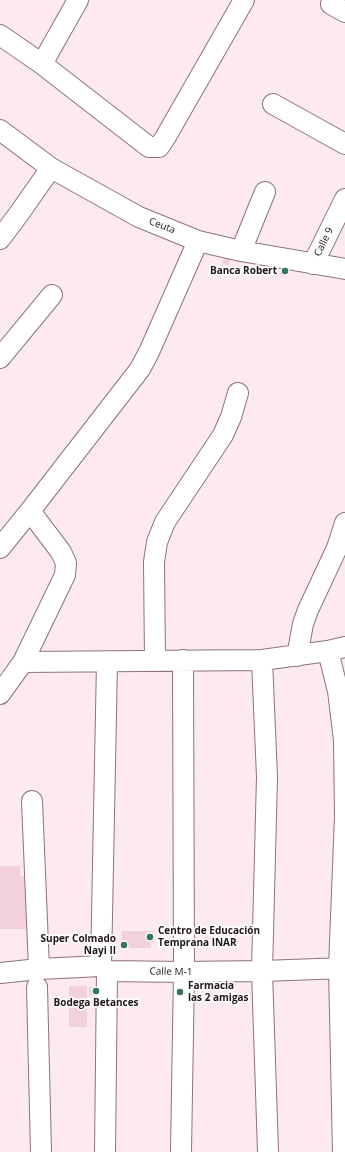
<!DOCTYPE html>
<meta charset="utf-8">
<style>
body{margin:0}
canvas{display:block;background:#fde9f0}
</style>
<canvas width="345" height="1152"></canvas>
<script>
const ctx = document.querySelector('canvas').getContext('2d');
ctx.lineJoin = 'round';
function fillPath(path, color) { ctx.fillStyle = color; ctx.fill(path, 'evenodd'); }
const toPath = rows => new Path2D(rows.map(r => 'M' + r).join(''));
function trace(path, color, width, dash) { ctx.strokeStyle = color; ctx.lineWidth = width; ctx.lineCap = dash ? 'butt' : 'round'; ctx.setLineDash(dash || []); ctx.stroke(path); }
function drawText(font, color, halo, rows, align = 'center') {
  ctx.font = font + ' "Open Sans",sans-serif'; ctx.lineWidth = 3.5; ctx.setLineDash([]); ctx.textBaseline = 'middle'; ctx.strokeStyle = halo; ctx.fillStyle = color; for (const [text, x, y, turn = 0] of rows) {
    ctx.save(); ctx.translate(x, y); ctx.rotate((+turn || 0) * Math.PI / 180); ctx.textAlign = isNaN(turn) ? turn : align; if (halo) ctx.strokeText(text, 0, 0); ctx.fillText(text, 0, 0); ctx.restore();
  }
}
fillPath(toPath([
 [227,252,232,255,228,266,222,263],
 [284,264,290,266,286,277,280,275],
 [0,866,21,866,20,876,31,876,31,929,0,929],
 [122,931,154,931,154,942,151,942,151,948,121,948],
 [204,937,209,937,209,946,204,945],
 [69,986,87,986,87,1027,69,1027],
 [89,987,103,987,102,996,89,995]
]), '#f2d1dc');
const minor = toPath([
 [331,4,345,12],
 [0,35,42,64,149,147,159,147,165,138,244,0],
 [42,64,78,0],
 [273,104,345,144],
 [0,130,51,168,139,217,198,241,215,245,241,251,345,269],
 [0,239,18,215,51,168],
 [241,251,265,192],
 [313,264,345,199],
 [0,358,52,295],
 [0,548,30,511,140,369,149,352,198,241],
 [328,651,338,691,344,740,345,816,339,968,343,1152],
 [297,656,303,624,308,610,337,548,345,523],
 [262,660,267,777,262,971,268,1152],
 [155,661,154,562,157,542,165,522,223,435,231,417,238,393],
 [23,662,65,575,66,563,61,552,30,511],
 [0,694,23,662,262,660,328,651,345,647],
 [32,801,39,969],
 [101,966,107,662],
 [0,973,39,969,101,966,107,971,184,972,262,971,345,968],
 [37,987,41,1152],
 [105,1152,107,971],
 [181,1152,184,972,183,660]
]);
trace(minor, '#8e727c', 22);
trace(minor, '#fff', 20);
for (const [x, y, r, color] of [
 [285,271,4,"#337565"],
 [150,937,4,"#337565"],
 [124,945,4,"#337565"],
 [96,991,4,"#337565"],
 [180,992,4,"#337565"]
]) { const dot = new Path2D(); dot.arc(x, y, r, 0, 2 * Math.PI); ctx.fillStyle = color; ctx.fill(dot); trace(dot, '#fcfcfc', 1.5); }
drawText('10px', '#21161a', '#fcfcfc', [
 ["Ceuta",162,226,21],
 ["Calle 9",324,242,-64],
 ["Calle M-1",171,972,1]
]);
drawText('bold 10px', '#21161a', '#fcfcfc', [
 ["Banca Robert",277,271],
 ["Centro de Educación",158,931,"left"],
 ["Temprana INAR",158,943,"left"],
 ["Super Colmado",116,939],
 ["Nayi II",116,951],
 ["Farmacia",188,986,"left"],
 ["las 2 amigas",188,998,"left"],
 ["Bodega Betances",96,1003,"center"]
], 'right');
</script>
